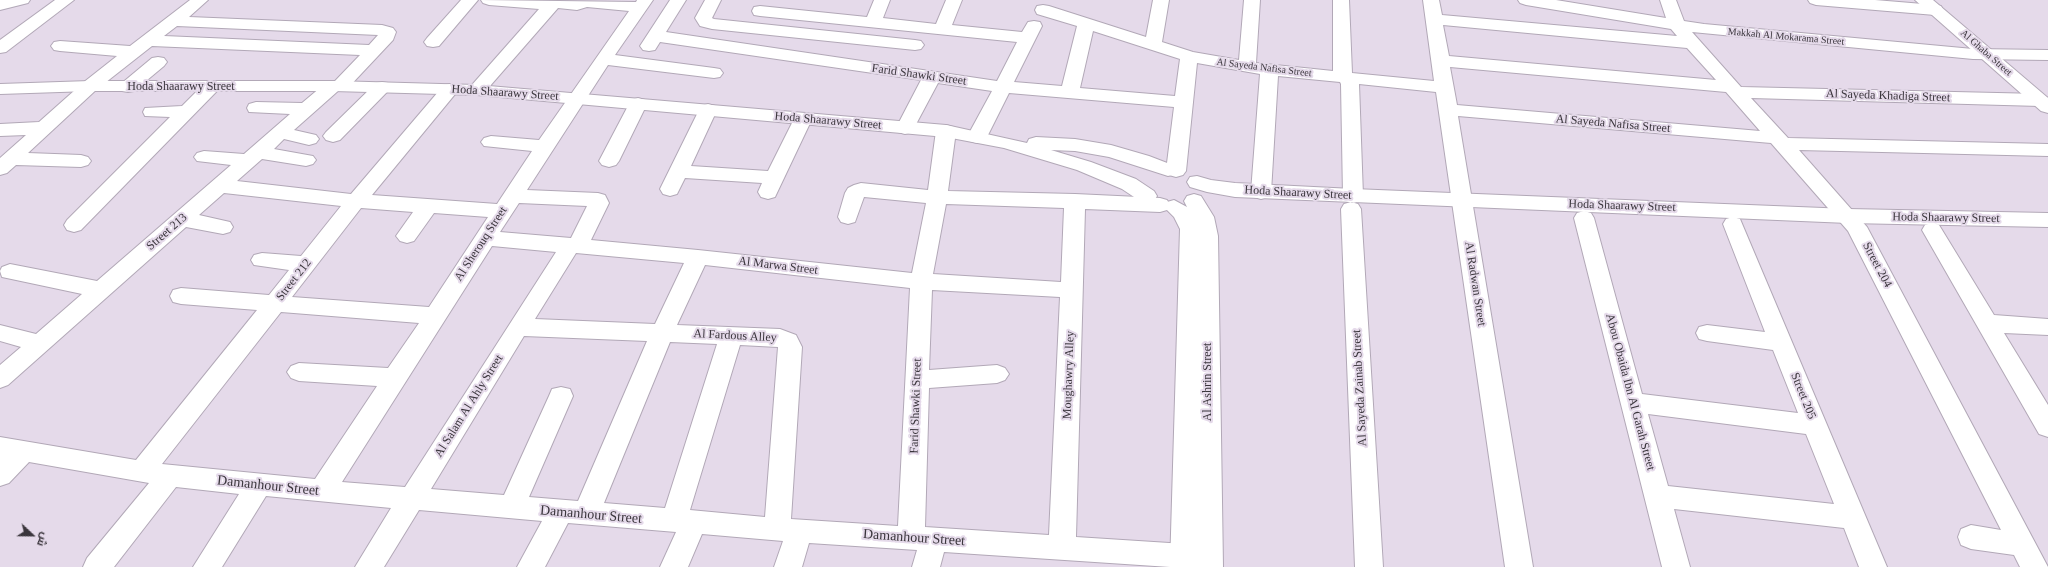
<!DOCTYPE html>
<meta charset="utf-8">
<style>
body{margin:0}
#map{position:relative;width:2048px;height:567px;overflow:hidden;background:#e5daea;font-family:Georgia,Cairo,serif}
canvas{display:block}
.north{position:absolute;left:12px;top:515px;width:40px;height:40px;-webkit-text-stroke:3px #e5daea;paint-order:stroke;rotate:112deg;font-size:11px;font-weight:700;line-height:16px;text-align:center;color:#3a353c}
.north::after{content:'';display:block;margin:auto;width:14px;height:18px;background:#3a353c;clip-path:polygon(50% 0,100% 100%,50% 72%,0 100%)}
</style>
<div id="map">
<canvas width="2048" height="567"></canvas>
<div class="north">ش</div>
</div>
<script>
const ctx = document.querySelector('canvas').getContext('2d');
ctx.lineJoin = 'round';
const toPath = rows => new Path2D(rows.map(r => 'M' + r).join(''));
function trace(path, color, width, dash) { ctx.strokeStyle = color; ctx.lineWidth = width; ctx.lineCap = dash ? 'butt' : 'round'; ctx.setLineDash(dash || []); ctx.stroke(path); }
function fillPath(path, color) { ctx.fillStyle = color; ctx.fill(path, 'evenodd'); }
function drawText(font, color, halo, rows, align = 'center') {
  ctx.font = font + ' Georgia,serif'; ctx.lineWidth = 4; ctx.setLineDash([]); ctx.textBaseline = 'middle'; ctx.strokeStyle = halo; ctx.fillStyle = color; for (const [text, x, y, turn = 0] of rows) {
    ctx.save(); ctx.translate(x, y); ctx.rotate((+turn || 0) * Math.PI / 180); ctx.textAlign = isNaN(turn) ? turn : align; if (halo) ctx.strokeText(text, 0, 0); ctx.fillText(text, 0, 0); ctx.restore();
  }
}
const minor = toPath([
 [55,0,74,0,6,52,0,53,0,40,55,0],
 [190,0,208,0,189,17,382,25,393,28,396,32,393,40,346,90,338,91,294,130,316,135,319,139,316,143,309,145,284,139,274,149,313,156,316,160,313,164,306,166,262,159,237,181,351,194,444,85,450,84,456,85,459,89,456,93,372,195,497,204,532,151,484,146,481,142,484,138,491,136,539,140,629,11,587,7,577,10,558,8,483,94,477,95,471,94,468,90,471,86,539,9,489,5,483,3,481,0,636,2,637,0,653,0,615,55,714,68,720,69,723,73,720,77,714,78,608,65,527,190,598,193,605,195,609,203,591,240,698,250,912,273,926,203,864,197,855,222,848,224,841,222,838,217,845,193,848,188,854,185,861,183,928,190,936,131,939,127,946,125,953,127,956,131,948,191,1075,194,1160,198,1167,200,1170,205,1167,210,1160,212,1085,209,1076,537,1185,544,1195,548,1199,556,1195,564,1188,567,1170,567,944,552,940,567,912,567,917,550,809,543,802,567,774,567,783,541,702,534,688,567,660,567,676,532,568,523,545,567,517,567,542,521,419,510,384,567,355,567,391,508,266,496,222,567,193,567,239,494,176,487,114,567,83,567,87,558,149,483,29,462,9,483,0,486,0,437,136,460,257,310,181,304,173,302,170,296,173,290,181,288,269,295,289,270,254,265,251,260,254,255,262,253,301,256,341,206,224,193,199,215,230,222,233,227,230,232,223,234,186,227,8,385,0,388,0,365,21,347,0,341,0,325,36,334,82,294,2,277,0,271,2,267,10,264,97,281,231,165,197,161,194,157,197,153,204,151,244,154,290,114,249,112,247,108,249,104,256,102,302,103,327,82,335,81,360,55,152,46,96,90,28,153,81,155,88,157,91,161,88,165,81,167,16,165,7,173,0,175,0,158,26,135,0,136,0,124,39,122,84,82,117,56,60,51,54,50,51,46,54,42,60,41,130,46,190,0],
 [177,26,378,35,369,45,164,36,177,26],
 [519,203,587,206,571,238,500,232,519,203],
 [946,204,1064,208,1061,282,933,274,946,204],
 [361,208,413,212,396,236,400,241,407,243,414,241,434,213,488,217,429,307,292,297,361,208],
 [492,246,556,252,405,487,342,482,492,246],
 [576,253,684,263,655,324,535,319,576,253],
 [705,265,910,288,898,526,791,519,802,347,796,335,780,329,677,325,705,265],
 [932,290,1060,297,1049,535,925,527,929,388,997,383,1005,380,1009,374,1005,368,997,365,929,370,932,290],
 [281,312,419,323,388,368,299,363,291,366,287,372,291,378,299,381,377,386,315,479,162,464,281,312],
 [524,336,647,341,578,501,529,497,573,396,570,389,561,387,552,389,549,396,504,495,431,489,524,336],
 [670,342,717,344,665,508,604,503,670,342],
 [740,345,778,347,765,517,690,510,740,345],
 [461,0,478,0,439,46,433,47,427,46,424,42,427,38,461,0],
 [670,0,686,0,666,32,997,81,1017,42,760,16,754,15,752,11,754,7,760,6,867,17,874,0,890,0,883,18,936,24,946,0,962,0,952,25,1022,32,1028,22,1034,21,1040,22,1042,26,1014,82,1062,86,1077,26,1037,14,1035,10,1037,6,1043,5,1049,6,1146,37,1153,0,1169,0,1162,42,1193,52,1239,60,1244,0,1260,0,1256,63,1333,71,1333,0,1349,0,1352,73,1434,81,1423,0,1439,0,1442,15,1677,36,1671,29,1526,5,1520,3,1518,0,1556,0,1666,18,1660,0,1676,0,1684,21,1704,24,1973,49,2048,50,2048,60,1973,59,1692,32,1741,87,2040,94,2048,98,2047,104,2040,106,1751,98,1788,138,2048,144,2048,156,1799,150,1867,227,2048,567,2020,567,2014,555,1971,549,1961,545,1958,537,1961,529,1971,525,2001,530,1848,231,1771,143,1458,116,1533,567,1505,567,1436,92,1359,84,1363,196,1360,201,1353,203,1346,201,1343,196,1341,84,1340,82,1278,76,1271,192,1268,197,1261,199,1254,197,1251,192,1260,74,1197,63,1186,171,1183,175,1176,177,1169,175,1166,171,1174,107,1009,93,987,137,984,141,977,143,970,141,967,137,992,91,938,83,914,128,912,132,905,134,898,132,896,128,921,80,660,42,655,50,649,51,643,50,640,46,670,0],
 [1443,25,1687,48,1716,80,1449,56,1443,25],
 [1093,31,1180,59,1175,96,1080,88,1093,31],
 [1450,67,1726,92,1760,131,1457,105,1450,67],
 [705,0,721,0,712,18,714,19,915,40,921,41,924,45,921,49,915,50,712,29,700,26,695,18,705,0],
 [1808,0,1875,0,1935,5,1941,6,1943,10,1941,14,1935,15,1816,5,1810,3,1808,0],
 [158,57,164,58,167,62,164,66,134,91,128,92,122,91,119,87,122,83,152,58,158,57],
 [211,82,217,83,220,87,217,91,81,230,74,232,67,230,64,225,67,220,170,117,145,116,143,112,145,108,182,106,205,83,211,82],
 [382,82,388,83,391,87,388,91,340,140,333,142,326,140,323,136,326,132,376,83,382,82],
 [638,98,645,100,647,104,619,161,616,165,609,167,602,165,599,161,629,104,631,100,638,98],
 [708,104,715,106,717,110,691,166,768,171,796,115,803,113,810,115,812,119,775,197,768,199,761,197,758,192,762,183,685,178,677,194,670,196,663,194,660,189,699,110,701,106,708,104],
 [1351,202,1358,204,1361,209,1383,567,1355,567,1341,209,1344,204,1351,202],
 [1584,211,1591,213,1594,218,1642,394,1798,413,1773,350,1707,341,1699,339,1696,333,1699,327,1707,325,1765,332,1723,224,1726,219,1733,217,1740,219,1887,567,1859,567,1844,528,1674,509,1690,567,1662,567,1574,218,1577,213,1584,211],
 [1648,414,1806,434,1834,504,1668,486,1648,414],
 [1932,223,1939,225,1994,315,2048,319,2048,335,2004,333,2048,405,2048,437,2039,434,1922,230,1925,225,1932,223]
]);
const tertiary = toPath([
 [1915,0,1933,0,2048,98,2048,113,2041,111,1915,0],
 [90,81,333,81,477,85,946,125,1027,143,1029,139,1036,137,1075,139,1111,145,1149,156,1175,166,1178,170,1175,174,1168,176,1109,157,1075,151,1051,150,1091,162,1136,179,1154,191,1157,196,1154,201,1147,203,1140,201,1122,189,1077,170,1004,148,946,137,477,95,333,91,90,91,0,94,0,84,90,81],
 [1197,176,1211,180,1235,183,1353,189,1848,209,2048,213,2048,227,1848,223,1235,197,1207,192,1190,187,1187,182,1190,177,1197,176],
 [1194,194,1201,196,1214,217,1218,236,1223,567,1170,567,1180,229,1174,217,1164,207,1167,202,1174,200,1187,207,1184,201,1187,196,1194,194]
]);
const secondary = toPath([
 [0,0,30,0,28,3,0,10,0,0]
]);
trace(minor, '#b2a8b7', 2);
trace(tertiary, '#b2a8b7', 2);
trace(secondary, '#b2a8b7', 2);
fillPath(minor, '#fff');
fillPath(tertiary, '#fff');
fillPath(secondary, '#fff');
drawText('10px', '#3a353c', '#e5daea', [
 ["Makkah Al Mokarama Street",1786,37,5],
 ["Al Ghaba Street",1986,53,41],
 ["Al Sayeda Nafisa Street",1264,68,7]
]);
drawText('12px', '#3a353c', '#e5daea', [
 ["Farid Shawki Street",919,75,8],
 ["Hoda Shaarawy Street",181,87],
 ["Hoda Shaarawy Street",505,93,4],
 ["Al Sayeda Khadiga Street",1888,96,2],
 ["Hoda Shaarawy Street",828,121,5],
 ["Al Sayeda Nafisa Street",1613,124,5],
 ["Hoda Shaarawy Street",1298,193,3],
 ["Hoda Shaarawy Street",1622,206,2],
 ["Hoda Shaarawy Street",1946,218,1],
 ["Street 213",167,232,-41],
 ["Al Sherouq Street",481,244,-57],
 ["Street 204",1877,265,62],
 ["Al Marwa Street",778,266,7],
 ["Street 212",294,280,-52],
 ["Al Radwan Street",1475,284,81],
 ["Al Fardous Alley",735,336,3],
 ["Moughawry Alley",1069,375,-88],
 ["Al Ashrin Street",1208,382,-90],
 ["Al Sayeda Zainab Street",1360,388,-93],
 ["Abou Obaida Ibn Al Garah Street",1630,392,75],
 ["Street 205",1803,396,68],
 ["Al Salam Al Ahly Street",469,406,-58],
 ["Farid Shawki Street",916,406,-88]
]);
drawText('14px', '#3a353c', '#e5daea', [
 ["Damanhour Street",268,486,6],
 ["Damanhour Street",591,515,5],
 ["Damanhour Street",914,538,4]
]);
</script>
